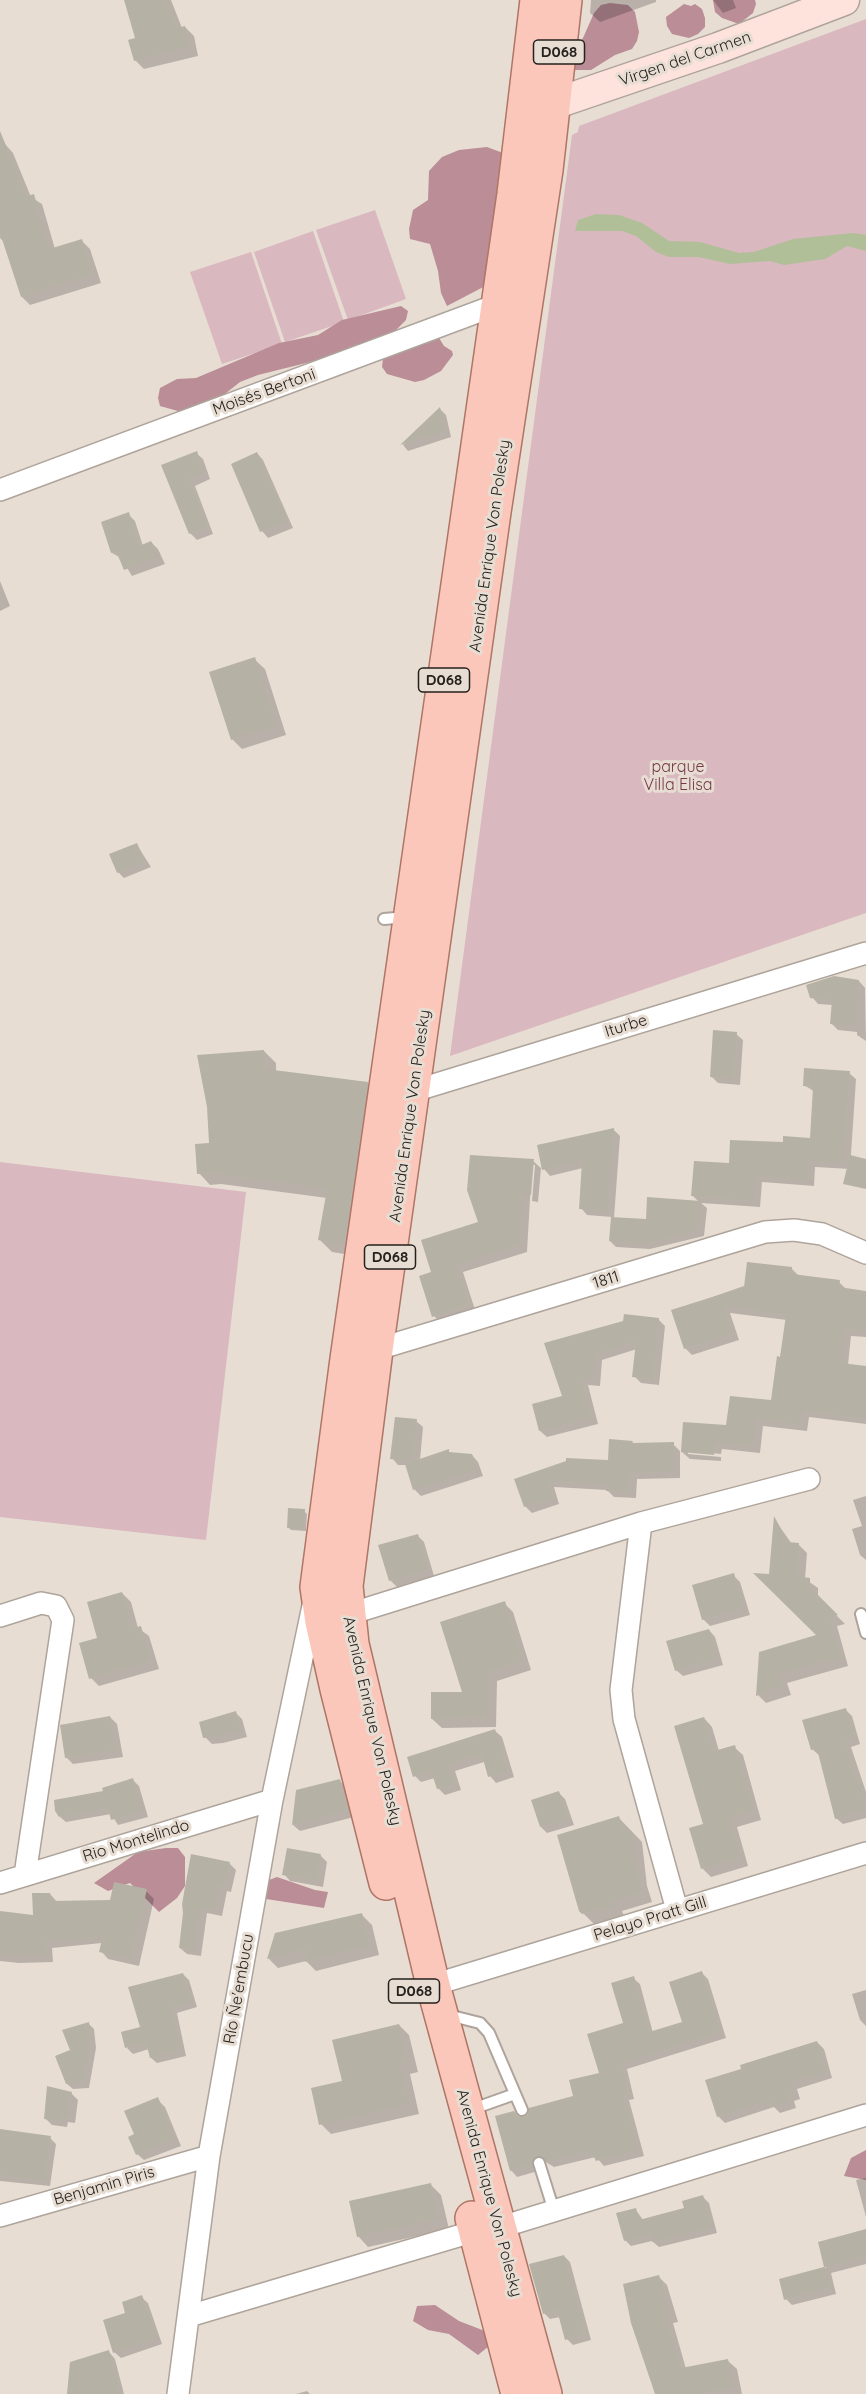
<!DOCTYPE html>
<meta charset="utf-8">
<style>
body{margin:0}
canvas{display:block;background:#e7ddd3}
</style>
<canvas width="866" height="2394"></canvas>
<script>
const ctx = document.querySelector('canvas').getContext('2d');
ctx.lineJoin = 'round';
function fillPath(path, color) { ctx.fillStyle = color; ctx.fill(path, 'evenodd'); }
const toPath = rows => new Path2D(rows.map(r => 'M' + r).join(''));
function trace(path, color, width, dash) { ctx.strokeStyle = color; ctx.lineWidth = width; ctx.lineCap = dash ? 'butt' : 'round'; ctx.setLineDash(dash || []); ctx.stroke(path); }
function drawText(font, color, halo, rows, align = 'center') {
  ctx.font = font + ' Quicksand,sans-serif'; ctx.lineWidth = 6; ctx.setLineDash([]); ctx.textBaseline = 'middle'; ctx.strokeStyle = halo; ctx.fillStyle = color; for (const [text, x, y, turn = 0] of rows) {
    ctx.save(); ctx.translate(x, y); ctx.rotate((+turn || 0) * Math.PI / 180); ctx.textAlign = isNaN(turn) ? turn : align; if (halo) ctx.strokeText(text, 0, 0); ctx.fillText(text, 0, 0); ctx.restore();
  }
}
fillPath(toPath([
 [866,19,866,913,450,1056,572,135,578,132,579,126],
 [375,210,406,299,348,320,316,230],
 [313,231,344,322,285,342,254,252],
 [251,252,282,344,222,364,190,272],
 [0,1162,246,1192,206,1540,0,1517]
]), '#dab8bf');
fillPath(toPath([
 [713,0,755,0,756,4,753,13,739,24,722,18,715,12],
 [610,3,628,5,635,12,639,32,637,41,632,49,615,55,591,70,575,70,569,62,570,52,583,38,594,13,601,5],
 [684,4,691,6,695,4,702,9,705,18,705,27,698,34,689,38,672,34,667,26,666,17],
 [487,147,503,153,489,284,447,306,441,293,438,271,430,244,410,239,409,229,413,210,428,200,429,171,442,157,459,150],
 [401,306,408,311,406,320,394,332,439,338,444,346,452,351,453,355,441,371,424,380,415,382,387,374,382,367,384,350,326,358,258,375,240,382,216,401,199,409,178,411,160,406,158,398,160,388,177,379,196,378,279,343,318,335,342,320],
 [166,1848,178,1848,185,1857,185,1886,177,1898,159,1912,130,1883,108,1891,94,1883,138,1852],
 [277,1877,315,1890,328,1892,324,1908,260,1898,261,1883],
 [866,2150,866,2180,844,2176,851,2158],
 [435,2305,459,2321,490,2333,489,2346,478,2355,449,2334,428,2330,413,2321,417,2306]
]), '#ba8d97');
fillPath(toPath([
 [596,214,619,215,642,223,669,241,700,242,739,253,754,252,793,239,853,233,866,235,866,251,847,246,825,259,784,265,770,261,730,264,699,257,669,257,656,252,636,236,622,231,575,231,578,220]
]), '#b0bf97');
fillPath(toPath([
 [125,0,171,0,182,28,185,27,194,36,198,56,144,69,135,60,137,39],
 [591,0,656,0,656,2,600,22,590,13],
 [713,0,733,0,736,8,723,13],
 [5,144,13,153,31,197,42,204,55,249,81,240,90,249,101,283,30,305,22,297,4,242,0,238,0,146],
 [440,409,446,415,451,437,408,451,403,445],
 [196,453,203,459,210,479,195,486,213,534,197,540,190,533,163,465],
 [257,453,263,460,293,528,268,538,262,531],
 [128,514,135,521,143,546,151,542,158,549,165,564,132,576,121,558,112,553,102,523],
 [0,581,10,606,0,611],
 [254,659,265,669,286,735,242,749,232,739],
 [137,845,151,867,124,878,118,872],
 [859,981,865,988,866,1041,857,1035,857,1032,838,1030,832,1024,833,1005,818,1004,812,997],
 [736,1034,743,1040,740,1085,718,1083,711,1076],
 [264,1051,276,1063,276,1072,367,1083,379,1095,356,1256,332,1252,320,1240,327,1198,221,1184,210,1185,199,1173,210,1144],
 [849,1073,856,1079,850,1169,815,1167,814,1186,762,1182,760,1207,701,1203,707,1208,704,1236,650,1249,616,1247,610,1241,612,1217,587,1215,581,1208,583,1168,550,1176,544,1169,613,1129,620,1136,614,1218,647,1220,699,1202,693,1196,730,1165,784,1144,812,1140,815,1092,804,1085],
 [533,1161,541,1168,538,1202,532,1201,535,1165,532,1165,527,1252,463,1272,476,1313,441,1323,434,1316,433,1273],
 [792,1269,799,1276,839,1282,846,1289,866,1292,866,1337,851,1336,848,1365,866,1368,866,1424,809,1417,807,1431,763,1426,760,1453,722,1449,721,1454,688,1451,688,1454,721,1457,721,1461,690,1459,682,1452,772,1402,787,1320,730,1313,739,1340,692,1355,685,1348,673,1311],
 [658,1319,665,1326,659,1385,641,1383,634,1376,637,1349,602,1360,600,1386,588,1385,598,1424,547,1437,540,1431,564,1397,546,1344,625,1322],
 [416,1421,423,1427,420,1460,448,1451,452,1454,472,1455,478,1462,483,1476,421,1496,415,1490,407,1465,398,1465,392,1458],
 [632,1442,635,1445,673,1444,680,1451,680,1478,637,1479,636,1498,614,1497,607,1490,554,1487,559,1504,532,1513,525,1506,516,1480,609,1462],
 [866,1496,866,1560,860,1555,852,1529,862,1526,853,1500],
 [304,1511,307,1514,306,1531,291,1530,288,1527],
 [775,1520,792,1544,799,1545,807,1553,805,1579,818,1588,818,1597,845,1624,837,1626,848,1666,787,1683,791,1695,766,1703,758,1695,761,1653,818,1636,770,1576],
 [417,1535,424,1542,434,1576,397,1587,390,1580],
 [733,1575,740,1582,750,1615,710,1626,703,1619],
 [122,1593,131,1602,138,1628,149,1636,159,1669,99,1686,91,1678,99,1639],
 [504,1603,513,1612,531,1670,497,1681,496,1727,442,1728,432,1719,464,1693],
 [709,1630,715,1637,723,1665,683,1676,676,1670],
 [845,1709,852,1716,860,1744,851,1747,866,1792,866,1818,843,1824,836,1818,820,1756,812,1749],
 [236,1713,242,1719,247,1737,223,1743,212,1744,205,1737],
 [110,1717,117,1724,123,1757,73,1764,66,1757],
 [704,1718,712,1727,719,1751,734,1747,743,1755,761,1820,737,1827,748,1866,711,1877,703,1869,690,1829,704,1825],
 [495,1731,502,1737,514,1777,496,1783,490,1776,484,1762,455,1771,461,1790,445,1795,438,1788,435,1778,421,1782,415,1776],
 [133,1780,139,1786,148,1817,118,1825,111,1814,66,1822,60,1817,104,1792],
 [340,1781,347,1788,354,1817,300,1831,293,1825],
 [559,1793,565,1799,574,1825,547,1833,541,1827],
 [619,1818,642,1842,647,1886,652,1902,622,1911,624,1916,594,1924,580,1910],
 [321,1856,327,1862,323,1887,290,1881,284,1874],
 [229,1863,236,1870,231,1892,227,1891,222,1916,207,1913,201,1956,187,1954,180,1948,185,1913],
 [146,1891,154,1899,139,1966,108,1959,101,1951,102,1943,52,1948,53,1962,19,1963,0,1961,0,1912,34,1917,50,1894,58,1903,112,1902],
 [362,1915,372,1925,379,1955,316,1971,306,1961,278,1968,269,1959,276,1935],
 [702,1973,708,1979,726,2038,627,2069,634,2099,629,2100,644,2156,604,2166,596,2157,554,2167,544,2161,539,2165,538,2171,517,2177,511,2170,519,2118,525,2119,575,2097,601,2074,625,2024,633,1978,640,1984,653,2033,684,2023],
 [183,1974,189,1980,197,2007,177,2013,186,2056,157,2063,151,2058,149,2049,133,2054,127,2048],
 [866,1990,866,2026,860,2020,852,1994],
 [89,2024,94,2029,96,2048,89,2088,73,2089,67,2084],
 [399,2025,409,2035,418,2072,410,2074,419,2114,331,2134,321,2124,344,2082],
 [817,2042,824,2049,832,2078,797,2089,800,2099,794,2101,796,2108,780,2113,774,2107,725,2123,718,2116],
 [71,2093,78,2100,75,2123,68,2122,67,2127,52,2125,45,2118],
 [159,2101,165,2107,181,2146,144,2160,137,2154,136,2135],
 [0,2130,50,2138,56,2144,50,2186,0,2181],
 [866,2178,866,2217,856,2180],
 [431,2185,441,2195,449,2229,368,2247,358,2236],
 [703,2197,709,2203,717,2233,659,2247,652,2241,631,2246,625,2240,636,2210,643,2220,686,2209],
 [819,2243,866,2251,866,2264,831,2273,836,2294,792,2305,786,2299,781,2280,826,2268],
 [564,2256,570,2262,591,2340,573,2345,567,2339,560,2317,550,2319,544,2313],
 [658,2276,667,2285,678,2322,673,2323,686,2369,728,2361,737,2369,742,2394,657,2394],
 [141,2297,148,2303,162,2344,121,2358,114,2352,127,2314],
 [109,2352,115,2359,124,2394,69,2394],
 [307,2391,310,2394,296,2394]
]), '#0003');
fillPath(toPath([
 [124,0,167,0,177,28,185,26,190,47,134,61,128,40,135,38],
 [0,131,27,196,34,194,49,249,82,239,93,274,21,297,0,233],
 [440,407,446,431,400,445],
 [197,451,204,472,189,479,208,527,189,534,161,465],
 [257,452,288,521,260,532,231,464],
 [129,512,139,546,151,541,159,557,124,570,116,551,111,553,101,522],
 [255,657,277,725,231,740,209,672],
 [137,843,145,861,117,873,109,854],
 [834,976,859,980,856,1026,830,1024,832,1000,810,998,806,985],
 [713,1030,737,1032,734,1079,710,1077],
 [264,1050,266,1069,368,1082,344,1245,318,1240,327,1189,208,1173,197,1174,195,1144,209,1143,207,1107,197,1055],
 [804,1068,850,1071,843,1163,809,1161,808,1180,756,1176,754,1201,691,1196,694,1161,729,1163,730,1140,783,1142,783,1136,810,1138,813,1087,803,1086],
 [614,1128,608,1211,579,1209,582,1161,542,1170,537,1145],
 [470,1155,534,1159,531,1195,523,1195,520,1244,457,1265,469,1305,432,1317,419,1276,431,1272,421,1240,478,1222,467,1190],
 [850,1155,866,1159,866,1189,843,1184],
 [647,1197,701,1201,698,1231,643,1244,609,1241,611,1217,646,1219],
 [747,1262,792,1267,792,1274,840,1280,839,1287,866,1291,866,1332,845,1329,841,1363,866,1366,866,1419,803,1411,801,1425,757,1419,753,1447,715,1443,714,1455,681,1452,683,1422,726,1425,730,1396,771,1400,777,1356,780,1357,786,1315,724,1306,733,1333,684,1349,671,1310,744,1287],
 [624,1314,659,1318,653,1379,632,1377,636,1341,596,1354,594,1380,582,1379,592,1417,539,1431,532,1404,562,1396,544,1343,623,1321],
 [395,1417,417,1419,413,1461,390,1459],
 [609,1439,633,1441,632,1443,674,1442,674,1472,631,1473,629,1492,606,1491,606,1484,548,1482,554,1497,524,1507,514,1479,566,1461,566,1458,608,1460],
 [449,1449,449,1452,472,1454,477,1470,413,1490,405,1464],
 [288,1508,305,1509,304,1529,287,1528],
 [774,1516,788,1542,799,1543,797,1576,810,1578,810,1587,838,1615,830,1618,842,1661,838,1658,779,1674,783,1686,756,1696,759,1652,816,1635,753,1573,769,1574],
 [418,1534,428,1569,389,1581,378,1545],
 [734,1573,744,1608,702,1620,692,1585],
 [122,1592,133,1628,141,1626,151,1661,89,1679,79,1643,97,1638,87,1602],
 [505,1601,523,1661,489,1672,488,1718,431,1719,431,1692,462,1692,440,1622],
 [709,1629,718,1658,675,1671,666,1641],
 [846,1708,855,1738,845,1741,857,1781,860,1780,866,1810,835,1819,817,1749,811,1750,802,1720],
 [236,1711,241,1730,216,1737,203,1738,199,1722],
 [110,1716,117,1750,65,1758,60,1725],
 [704,1717,714,1751,735,1745,754,1811,729,1819,741,1858,701,1869,689,1828,703,1824,674,1726],
 [495,1729,508,1771,488,1777,482,1755,449,1765,455,1784,437,1789,431,1771,413,1777,407,1757],
 [133,1778,143,1811,111,1820,108,1808,59,1817,55,1811,54,1800,103,1791,102,1788],
 [340,1779,348,1810,292,1825,296,1790],
 [559,1791,568,1819,540,1827,531,1800],
 [619,1816,624,1832,632,1831,638,1875,643,1892,613,1901,615,1906,582,1914,579,1911,557,1835],
 [287,1848,321,1854,317,1881,282,1875],
 [191,1854,230,1862,225,1886,220,1885,216,1910,201,1908,195,1950,179,1948,183,1913,182,1904],
 [114,1882,147,1889,131,1959,99,1952,102,1939,96,1939,96,1936,81,1940,45,1941,46,1955,0,1955,0,1911,33,1915,32,1893,50,1893,51,1901,110,1900],
 [362,1913,370,1945,305,1962,307,1948,267,1959,275,1933],
 [702,1971,721,2032,622,2063,629,2093,624,2094,638,2150,596,2161,591,2151,546,2162,544,2157,537,2156,533,2158,532,2165,510,2171,495,2116,514,2111,518,2116,524,2117,528,2114,529,2108,573,2096,569,2080,599,2073,587,2034,623,2023,611,1983,634,1976,649,2032,682,2022,669,1982],
 [183,1973,192,2001,172,2008,181,2051,150,2058,146,2043,125,2048,121,2032,140,2027,128,1987],
 [89,2022,91,2042,84,2083,66,2084,55,2056,70,2050,62,2030],
 [399,2024,409,2062,401,2064,410,2104,319,2125,311,2088,342,2081,332,2040],
 [817,2041,827,2072,791,2083,794,2093,788,2095,790,2101,772,2107,770,2100,717,2117,705,2080,741,2069,740,2065],
 [47,2086,72,2092,69,2117,62,2116,61,2121,44,2119],
 [158,2097,175,2139,136,2155,128,2137,134,2134,124,2111],
 [0,2129,51,2136,45,2181,0,2175],
 [431,2183,439,2219,357,2237,349,2201],
 [703,2195,712,2227,652,2242,650,2234,624,2241,616,2213,636,2208,639,2220,684,2208,682,2201],
 [866,2229,866,2256,825,2267,831,2287,784,2300,779,2279,824,2267,818,2242],
 [564,2255,586,2334,565,2340,557,2310,543,2314,529,2264],
 [659,2275,670,2313,665,2315,681,2368,728,2359,734,2387,700,2394,655,2394,631,2323,623,2284],
 [142,2295,157,2337,113,2353,103,2320,125,2313,122,2302],
 [109,2350,120,2394,67,2394,70,2362]
]), '#b5b2a5');
const service = toPath([
 [384,919,407,917],
 [861,1614,866,1633],
 [448,2015,480,2023,489,2033,522,2110],
 [470,2110,515,2094],
 [539,2163,554,2211]
]);
const minor = toPath([
 [0,490,507,301],
 [404,1094,866,953],
 [368,1352,765,1232,794,1230,822,1234,866,1253],
 [641,1523,621,1690,624,1719,677,1910],
 [0,1616,41,1603,56,1606,63,1620,25,1875],
 [340,1617,641,1523,809,1479],
 [0,1883,272,1800],
 [433,1985,866,1853],
 [0,2216,209,2156],
 [189,2316,475,2231,498,2228,866,2115],
 [178,2394,209,2156,272,1800,313,1606]
]);
const secondary = toPath([
 [533,111,718,48,844,0]
]);
const primary = toPath([
 [386,1883,337,1689,322,1622,317,1587,347,1359,514,194,537,0],
 [472,2218,518,2394],
 [545,2394,433,1985,352,1644,346,1586,376,1350,494,512,546,170,565,0]
]);
trace(service, '#aea49b', 14);
trace(minor, '#aea49b', 24);
trace(secondary, '#aea49b', 33);
trace(primary, '#af7566', 36);
trace(service, '#fff', 10);
trace(minor, '#fff', 21);
trace(secondary, '#fee3dd', 30);
trace(primary, '#fcc7bb', 33);
for (const [x, y, w] of [
 [559,52,51],
 [444,680,51],
 [390,1257,51],
 [414,1991,51]
]) { const box = new Path2D(); box.roundRect(x - w / 2, y - 12, w, 24, 4.5); ctx.fillStyle = '#e7ddd3'; ctx.fill(box); trace(box, '#25211d', 1.5); }
drawText('bold 15px', '#25211d', null, [
 ["D068",559,52],
 ["D068",444,680],
 ["D068",390,1257],
 ["D068",414,1991]
]);
drawText('16px', '#25211d', '#e7ddd3', [
 ["Virgen del Carmen",685,59,-19],
 ["Moisés Bertoni",264,392,-20],
 ["Avenida Enrique Von Polesky",490,546,-82],
 ["Iturbe",626,1026,-17],
 ["Avenida Enrique Von Polesky",410,1116,-82],
 ["1811",606,1280,-17],
 ["Avenida Enrique Von Polesky",372,1721,77],
 ["Rio Montelindo",136,1841,-17],
 ["Pelayo Pratt Gill",650,1919,-17],
 ["Río Ñe'embucu",239,1989,-80],
 ["Benjamin Piris",104,2186,-16],
 ["Avenida Enrique Von Polesky",489,2193,75]
]);
drawText('16px', '#753849', '#e7ddd3', [
 ["parque",678,767],
 ["Villa Elisa",678,785]
]);
</script>
